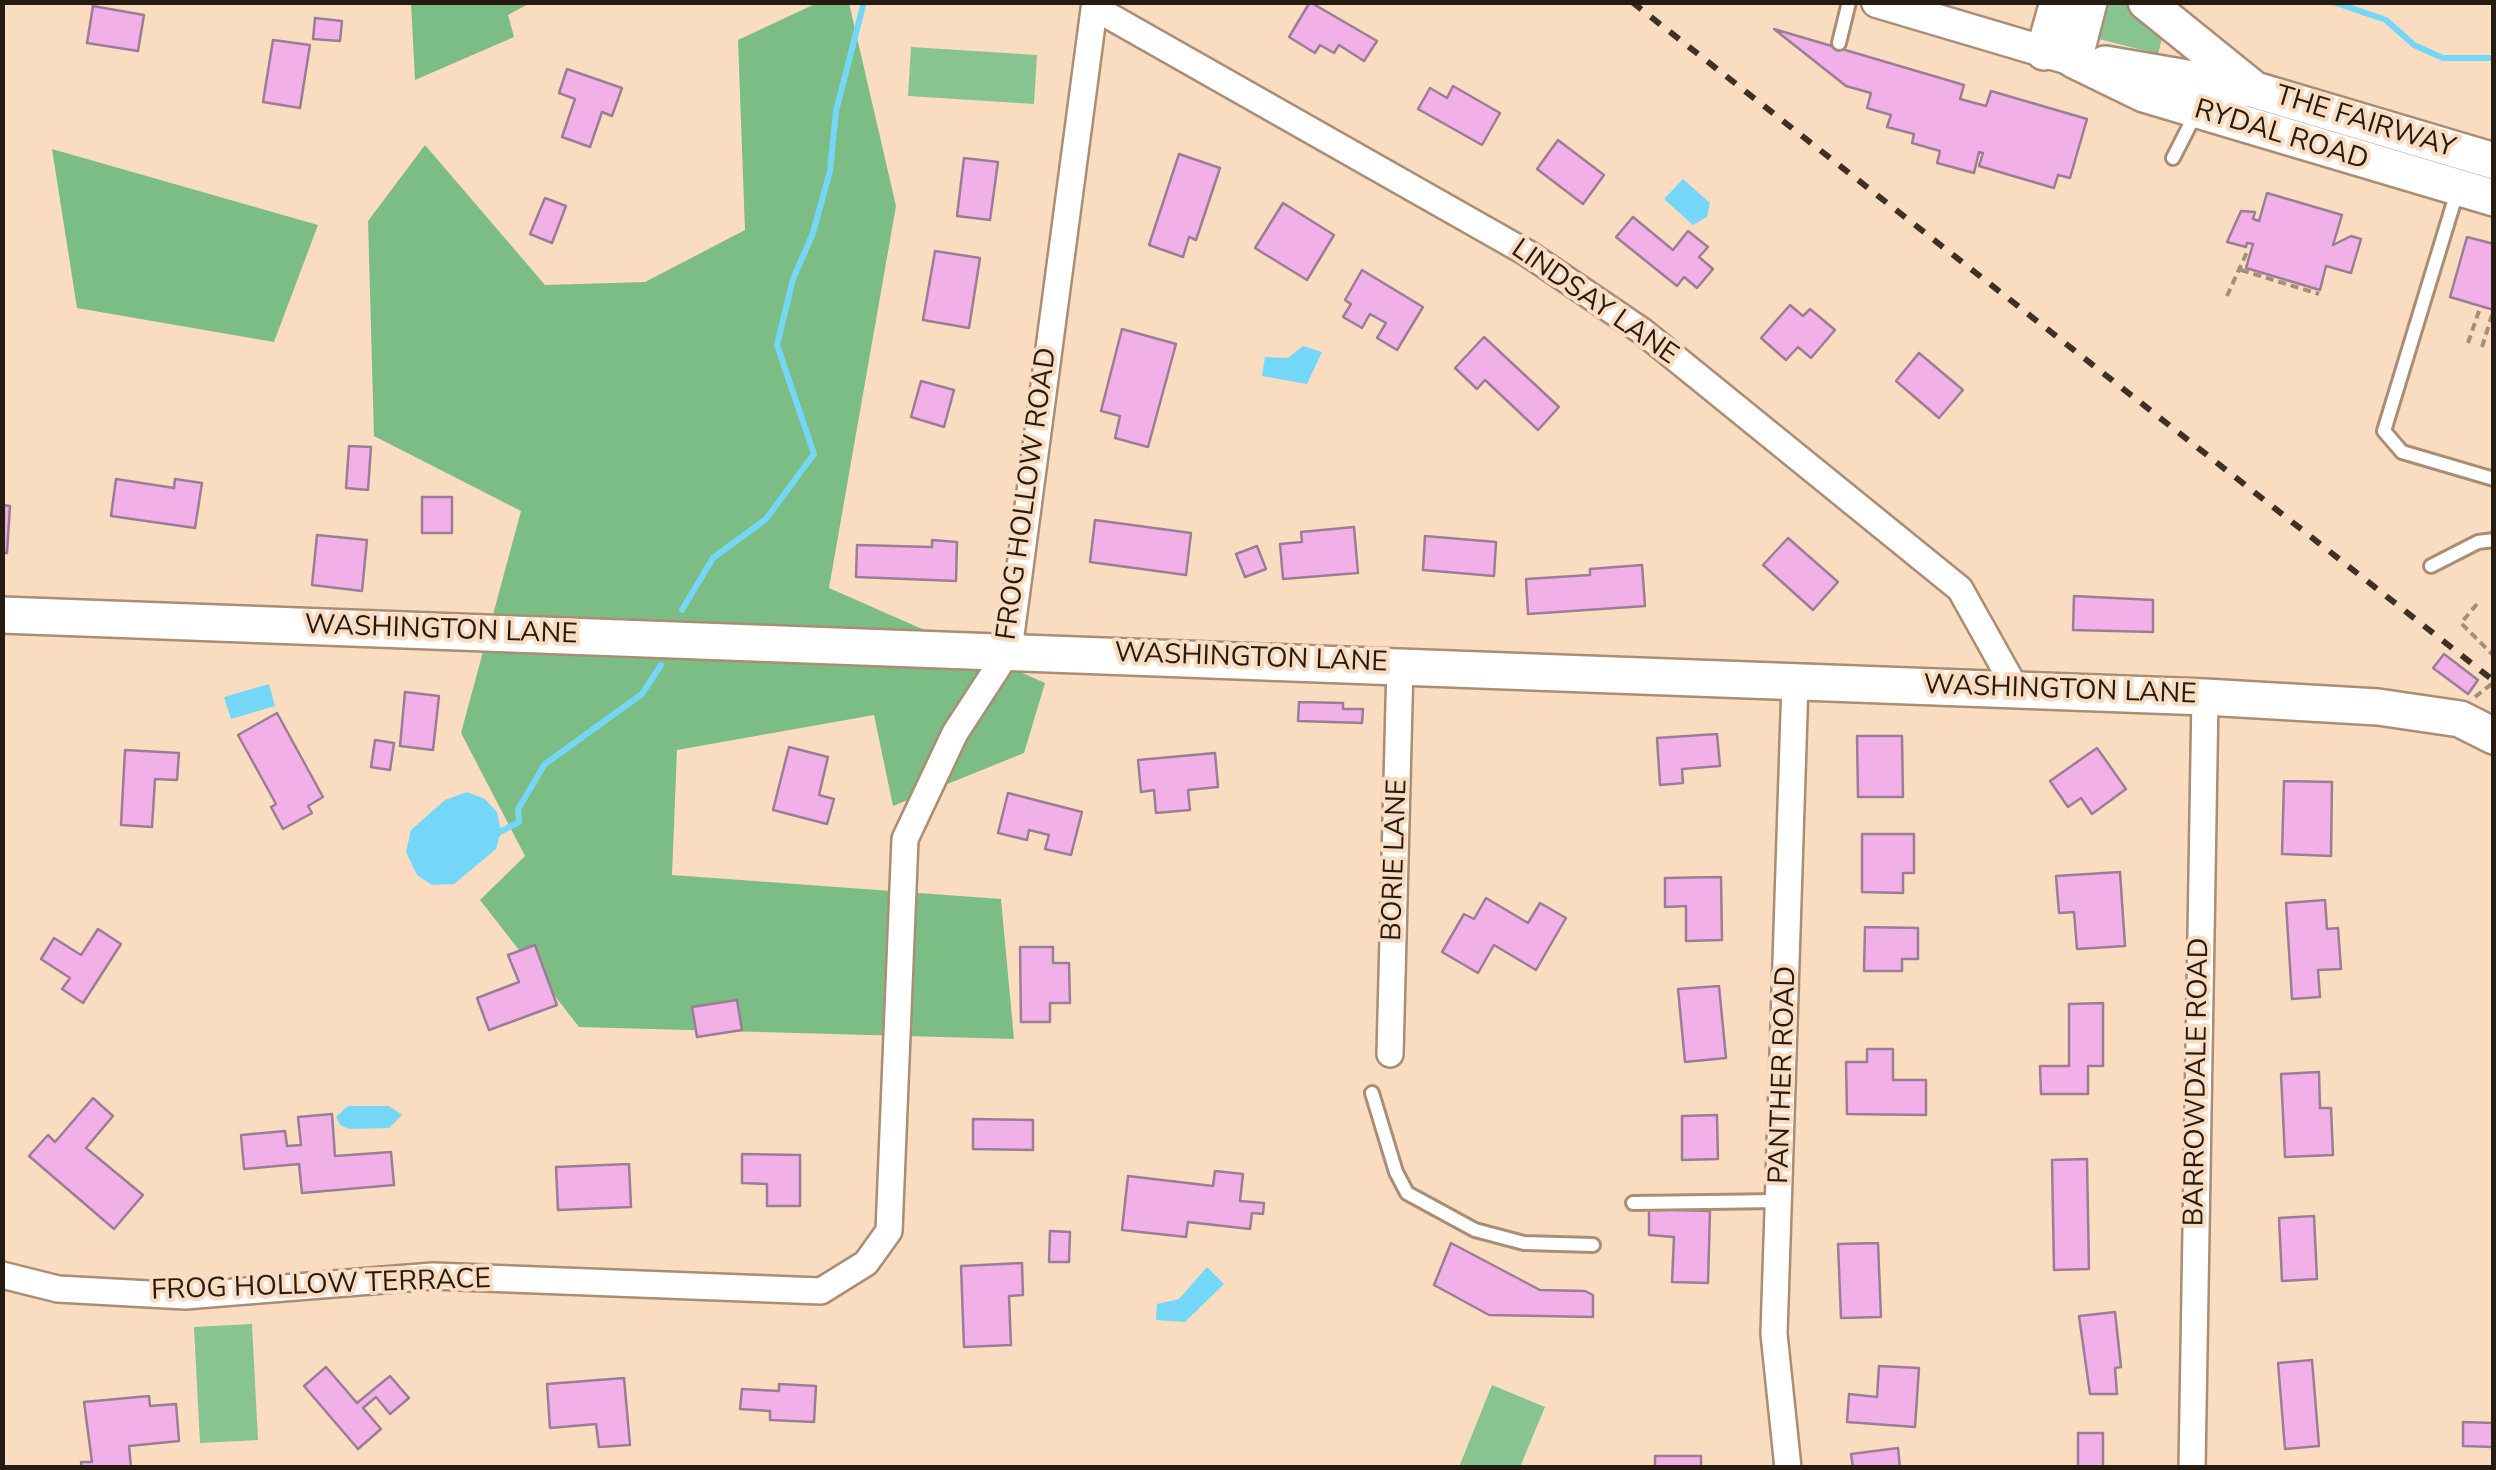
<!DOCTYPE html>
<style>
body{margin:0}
#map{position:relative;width:2496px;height:1470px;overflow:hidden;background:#fadcc1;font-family:"Nunito Sans",sans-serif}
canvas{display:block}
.frame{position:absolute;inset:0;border:5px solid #261b11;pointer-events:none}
</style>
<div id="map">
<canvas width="2496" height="1470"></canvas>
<div class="frame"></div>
</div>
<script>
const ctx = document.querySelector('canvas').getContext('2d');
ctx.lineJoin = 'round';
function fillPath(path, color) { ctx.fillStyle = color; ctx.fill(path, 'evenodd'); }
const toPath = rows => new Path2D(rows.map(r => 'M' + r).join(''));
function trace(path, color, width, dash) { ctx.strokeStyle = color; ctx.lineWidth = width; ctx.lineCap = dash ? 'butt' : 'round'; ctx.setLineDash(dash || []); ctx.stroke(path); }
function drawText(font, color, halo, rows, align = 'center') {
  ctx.font = font + ' "Nunito Sans",sans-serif'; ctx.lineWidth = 8; ctx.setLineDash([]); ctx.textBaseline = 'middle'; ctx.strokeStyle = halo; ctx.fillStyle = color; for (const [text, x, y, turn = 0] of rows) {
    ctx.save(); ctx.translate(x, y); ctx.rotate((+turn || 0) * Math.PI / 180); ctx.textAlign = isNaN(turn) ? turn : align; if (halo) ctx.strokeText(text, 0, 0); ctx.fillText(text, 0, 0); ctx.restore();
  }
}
fillPath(toPath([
 [2104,3,2127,3,2164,31,2158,54,2095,38],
 [911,47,1037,55,1034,104,908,96],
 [252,1324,258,1440,200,1443,194,1327],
 [1492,1385,1545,1407,1520,1467,1459,1467]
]), '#88c491');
fillPath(toPath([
 [411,3,411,2,530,3,508,15,514,37,415,80],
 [817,3,849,3,896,206,829,588,1045,683,1024,753,893,806,874,715,677,750,672,875,1001,899,1014,1039,579,1027,480,900,525,856,461,733,521,511,374,436,368,221,425,145,545,285,645,282,745,230,738,40],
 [52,149,318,225,274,342,77,308]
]), '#7cbd86');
fillPath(toPath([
 [1683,179,1710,203,1707,217,1693,225,1664,199],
 [1303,346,1322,352,1307,384,1262,376,1265,357,1288,358],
 [269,684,275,706,231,719,224,697],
 [467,792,485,799,497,812,501,831,496,849,454,884,432,885,417,875,406,852,411,830,445,800],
 [348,1106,389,1106,402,1115,389,1128,349,1129,340,1125,336,1117],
 [1207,1267,1224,1284,1185,1322,1156,1320,1157,1304,1179,1299]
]), '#74d7f8');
trace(toPath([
 [2333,2,2386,20,2414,45,2443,58,2494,58],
 [682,610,713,558,766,519,814,454,777,345,793,279,813,233,830,171,836,111,864,2],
 [494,835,519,822,518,809,545,764,642,694,661,665]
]), '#74d7f8', 6);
const building = toPath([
 [1310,2,1377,41,1364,61,1339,45,1334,53,1320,45,1315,53,1289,37,1310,2],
 [93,6,144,15,138,51,87,43,93,6],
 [315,18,342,21,340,41,313,39,315,18],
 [1774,29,1964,85,1960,99,1986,106,1991,91,2087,119,2070,178,2058,175,2054,188,1979,166,1983,153,1979,152,1974,173,1937,163,1940,151,1912,143,1914,134,1887,127,1891,115,1867,108,1871,93,1846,86,1774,29],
 [273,40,310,45,300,108,263,102,273,40],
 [567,69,622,88,612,116,602,112,590,147,562,137,575,99,559,93,567,69],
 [1453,86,1500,113,1482,145,1418,109,1430,88,1447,98,1453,86],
 [1558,140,1604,175,1583,204,1537,169,1558,140],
 [1179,154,1220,168,1196,240,1189,237,1183,257,1149,245,1179,154],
 [964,158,998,162,990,220,957,216,964,158],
 [2267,193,2342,215,2333,245,2351,236,2361,239,2351,273,2326,266,2320,290,2246,268,2253,244,2247,243,2246,247,2227,242,2241,211,2255,212,2253,219,2259,221,2267,193],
 [545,198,566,206,552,243,530,234,545,198],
 [1283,203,1334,235,1307,280,1255,248,1283,203],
 [1633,217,1673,250,1688,231,1708,247,1699,257,1713,269,1697,288,1684,277,1677,286,1616,237,1633,217],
 [2467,237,2494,244,2494,310,2450,297,2467,237],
 [935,251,980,258,969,328,923,320,935,251],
 [1362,270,1423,307,1397,350,1377,338,1386,323,1370,314,1362,328,1343,317,1351,304,1345,300,1362,270],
 [1790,305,1803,316,1810,309,1835,330,1811,358,1798,347,1786,360,1761,338,1790,305],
 [1122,329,1176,344,1148,447,1115,438,1120,416,1101,411,1122,329],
 [1484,337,1559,407,1538,430,1485,380,1477,389,1455,368,1484,337],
 [1919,353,1963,390,1939,418,1896,381,1919,353],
 [921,381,954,390,944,427,911,417,921,381],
 [349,446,371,447,368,490,346,488,349,446],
 [116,479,174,488,175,479,202,483,195,528,111,516,116,479],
 [422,497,452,497,452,533,422,533,422,497],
 [2,505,10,506,7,553,2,552,2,505],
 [1095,520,1191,533,1186,575,1090,562,1095,520],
 [1354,527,1358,573,1283,579,1280,544,1302,542,1301,532,1354,527],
 [317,535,367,540,362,591,312,585,317,535],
 [1425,536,1496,542,1494,576,1423,570,1425,536],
 [1788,538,1838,582,1813,610,1763,565,1788,538],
 [932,540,957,542,956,581,856,577,857,545,932,547,932,540],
 [1257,546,1266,569,1245,577,1236,554,1257,546],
 [1642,565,1645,606,1528,614,1526,579,1590,575,1590,569,1642,565],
 [2074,596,2153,600,2153,632,2073,630,2074,596],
 [2444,654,2478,680,2468,694,2433,668,2444,654],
 [405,692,439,696,433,750,400,746,405,692],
 [1299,702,1343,703,1343,709,1363,709,1362,723,1298,721,1299,702],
 [277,713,323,797,308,806,312,813,283,829,271,807,276,804,238,735,277,713],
 [1717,734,1720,766,1682,769,1683,783,1660,785,1657,738,1717,734],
 [1857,736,1902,736,1903,797,1858,797,1857,736],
 [375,740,394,743,390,770,371,767,375,740],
 [789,747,828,757,819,795,834,799,827,824,773,810,789,747],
 [2097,748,2126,789,2092,814,2081,798,2068,807,2050,781,2097,748],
 [125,750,179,753,177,780,155,779,152,827,121,825,125,750],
 [1215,753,1218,787,1188,790,1190,810,1156,813,1154,790,1141,792,1138,760,1215,753],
 [2284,781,2332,782,2331,856,2282,854,2284,781],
 [1008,793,1082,812,1071,855,1045,849,1049,835,1029,830,1027,840,998,833,1008,793],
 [1862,834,1914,834,1914,873,1903,873,1903,893,1862,892,1862,834],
 [2120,872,2125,946,2077,949,2074,912,2059,913,2056,876,2120,872],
 [1721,877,1722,940,1686,941,1686,906,1665,907,1665,878,1721,877],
 [1486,898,1528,923,1540,903,1566,918,1536,970,1494,945,1478,973,1442,952,1464,914,1474,919,1486,898],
 [2325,900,2327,929,2338,928,2341,969,2318,970,2320,997,2292,999,2286,903,2325,900],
 [1865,927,1918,928,1918,959,1902,959,1902,971,1864,971,1865,927],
 [98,929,121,944,83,1003,62,989,70,978,41,959,54,938,81,955,98,929],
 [535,945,557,1005,489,1030,477,998,519,982,508,955,535,945],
 [1020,947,1053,947,1053,963,1069,963,1070,1003,1050,1003,1050,1022,1021,1022,1020,947],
 [1719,986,1726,1058,1685,1062,1678,989,1719,986],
 [737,1000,742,1030,697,1037,692,1007,737,1000],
 [2103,1003,2103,1066,2088,1066,2088,1094,2041,1094,2040,1066,2069,1066,2069,1004,2103,1003],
 [1867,1049,1893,1049,1893,1080,1926,1080,1926,1115,1847,1114,1846,1062,1867,1062,1867,1049],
 [2319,1072,2320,1108,2331,1108,2333,1155,2285,1157,2281,1074,2319,1072],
 [93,1098,113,1116,86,1148,143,1195,114,1229,29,1156,48,1135,55,1142,93,1098],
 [332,1114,335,1156,391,1152,394,1185,302,1193,299,1164,244,1169,241,1135,285,1131,287,1146,301,1145,298,1117,332,1114],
 [1717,1115,1718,1159,1682,1160,1682,1116,1717,1115],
 [973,1119,1033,1120,1033,1150,973,1149,973,1119],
 [742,1154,800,1155,800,1206,767,1206,767,1184,742,1183,742,1154],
 [2087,1159,2089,1269,2054,1270,2052,1160,2087,1159],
 [629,1164,631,1207,558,1210,556,1167,629,1164],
 [1215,1171,1243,1174,1240,1201,1264,1203,1263,1214,1252,1213,1250,1229,1188,1222,1186,1237,1122,1230,1128,1176,1213,1186,1215,1171],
 [1649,1209,1710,1211,1708,1283,1672,1282,1674,1237,1649,1235,1649,1209],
 [2314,1216,2317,1279,2282,1281,2279,1218,2314,1216],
 [1050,1231,1070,1232,1069,1262,1049,1262,1050,1231],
 [1451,1243,1540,1290,1585,1291,1593,1295,1593,1317,1489,1315,1434,1285,1451,1243],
 [1878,1243,1881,1317,1841,1318,1838,1244,1878,1243],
 [1022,1263,1023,1295,1009,1296,1011,1345,964,1347,961,1266,1022,1263],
 [2115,1312,2121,1367,2115,1368,2117,1394,2090,1394,2079,1316,2115,1312],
 [2312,1360,2319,1446,2285,1449,2278,1363,2312,1360],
 [1879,1366,1919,1368,1915,1427,1847,1422,1849,1394,1877,1397,1879,1366],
 [326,1367,357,1403,390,1376,409,1398,390,1414,376,1397,363,1408,381,1429,358,1449,304,1386,326,1367],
 [624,1378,630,1445,599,1447,596,1424,550,1428,547,1384,624,1378],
 [779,1384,816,1386,814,1422,770,1420,770,1411,740,1409,742,1389,779,1391,779,1384],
 [149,1396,150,1406,176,1404,179,1441,129,1446,131,1467,146,1468,82,1468,81,1462,92,1462,84,1402,149,1396],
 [2463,1422,2494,1423,2494,1468,2493,1447,2463,1446,2463,1422],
 [2078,1433,2103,1433,2103,1466,2127,1468,2078,1468,2078,1433],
 [1898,1448,1900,1468,1853,1468,1851,1454,1898,1448],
 [1655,1456,1701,1456,1701,1468,1655,1468,1655,1456]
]);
fillPath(building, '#f1b0e7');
trace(building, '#9b7e96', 2.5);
const service = toPath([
 [1839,43,1849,2],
 [2173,158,2197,111],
 [2457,192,2384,431,2402,452,2494,479],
 [2431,566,2478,542,2494,540],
 [1372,1093,1396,1172,1407,1193,1475,1230,1524,1243,1593,1245],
 [1633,1203,1780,1201]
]);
const minor = toPath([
 [1095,8,1527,253,1642,331,1960,589,2016,689],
 [1390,1054,1400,665],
 [2,1275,58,1289,185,1296,433,1276,821,1291,866,1263,889,1231,905,839,955,733,1009,650,1095,2],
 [1788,1468,1774,1334,1795,682],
 [2192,1468,2205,697]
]);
const tertiary = toPath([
 [1877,2,2066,58]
]);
const secondary = toPath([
 [2146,2,2255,90,2494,161],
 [2044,52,2058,2],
 [2074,60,2144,94,2494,198],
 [2074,60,2089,2],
 [2105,64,2251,89],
 [2,615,2205,697,2378,707,2460,719,2494,736]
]);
trace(service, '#a98d74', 18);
trace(minor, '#a98d74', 30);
trace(tertiary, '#a98d74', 35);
trace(secondary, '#a98d74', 40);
trace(toPath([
 [2241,270,2319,294],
 [2227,296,2247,252],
 [2468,343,2480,308],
 [2482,347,2493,312],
 [2477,604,2461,623,2494,656],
 [2475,697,2494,682]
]), '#a58e7a', 4, [8, 5]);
trace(service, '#fff', 12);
trace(minor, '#fff', 25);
trace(tertiary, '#fff', 30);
trace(secondary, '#fff', 35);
trace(toPath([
 [1632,2,2494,681]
]), '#3d3024', 6, [12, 12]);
drawText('28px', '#261b11', '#fadcc1', [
 ["THE FAIRWAY",2365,123,17],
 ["RYDAL ROAD",2281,136,17],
 ["LINDSAY LANE",1594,303,35],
 ["FROG HOLLOW ROAD",1028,494,-82],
 ["WASHINGTON LANE",441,631,2],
 ["WASHINGTON LANE",1251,659,2],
 ["WASHINGTON LANE",2060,691,2],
 ["BORIE LANE",1396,860,-88],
 ["PANTHER ROAD",1784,1075,-88],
 ["BARROWDALE ROAD",2198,1082,-89],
 ["FROG HOLLOW TERRACE",321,1286,-2]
]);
</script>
